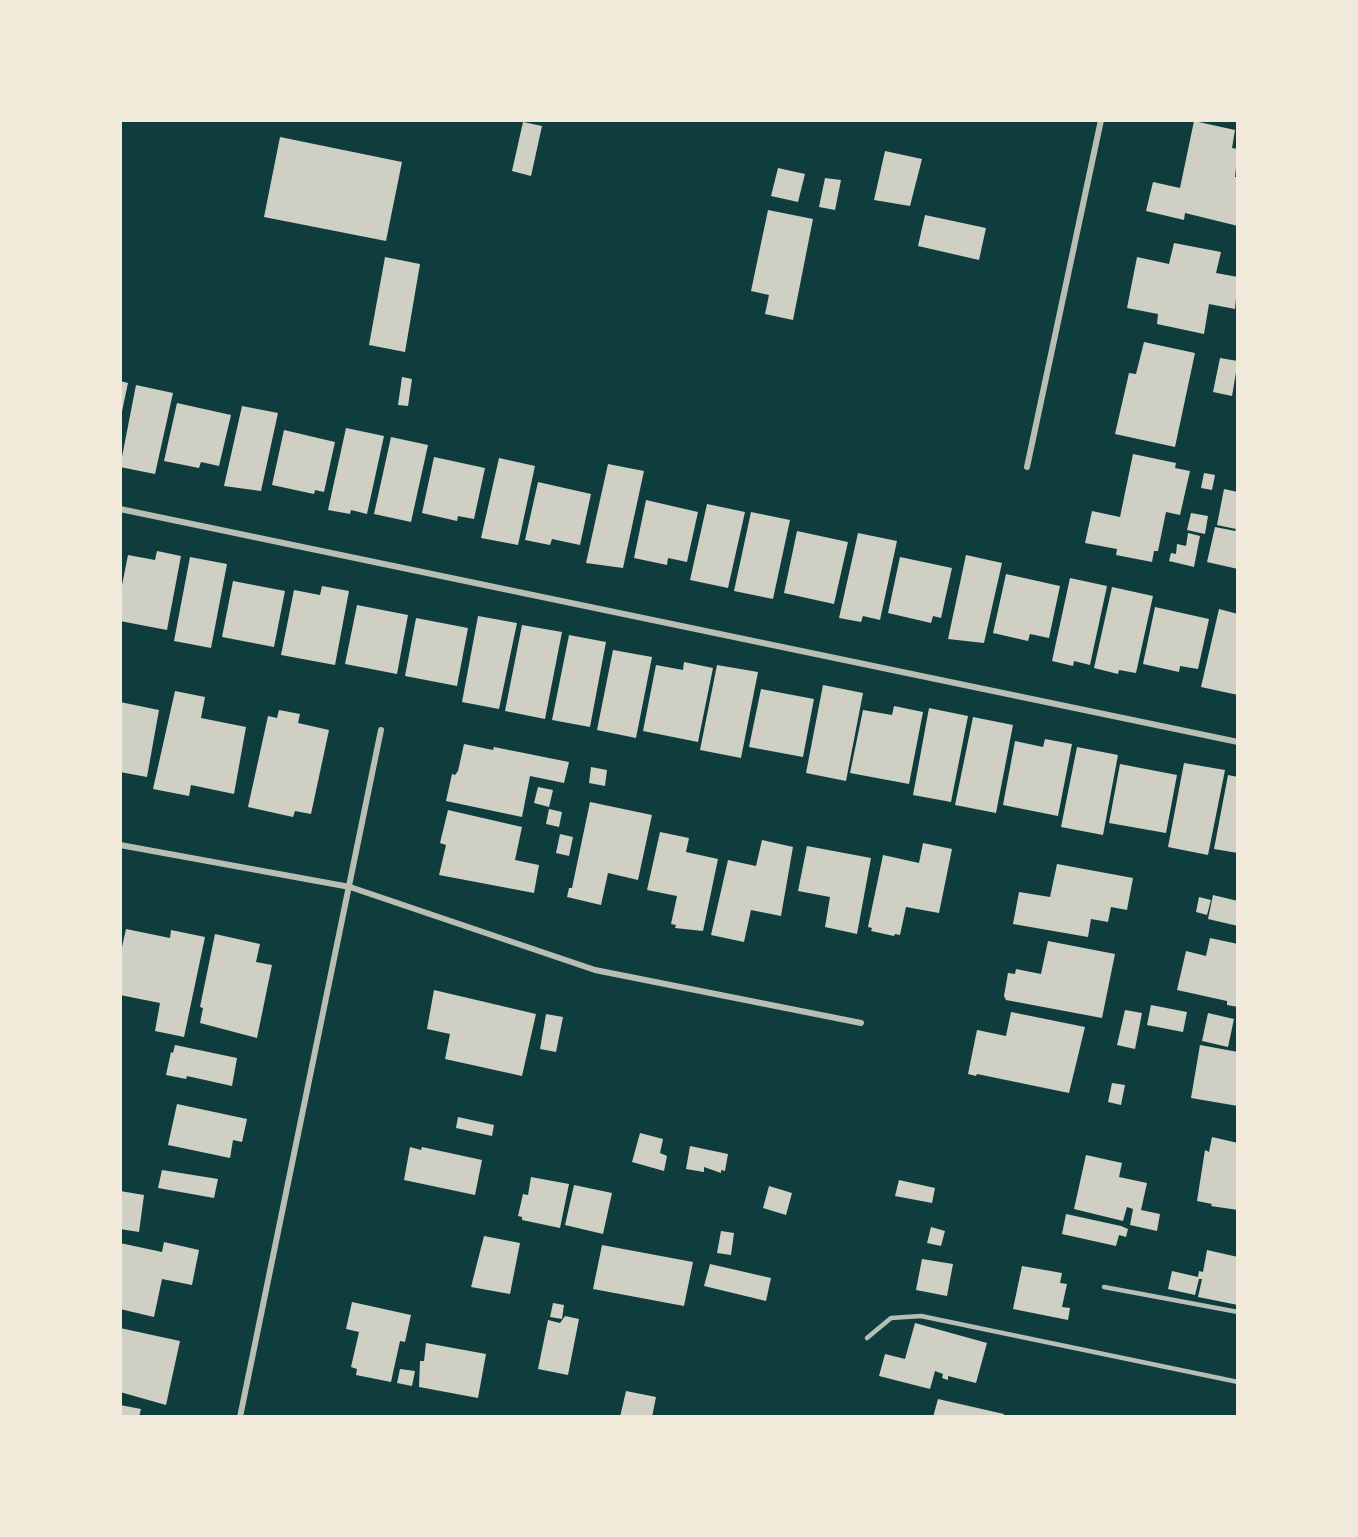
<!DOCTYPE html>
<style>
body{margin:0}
#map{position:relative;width:1358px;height:1537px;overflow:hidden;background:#0f3d3e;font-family:Arial,sans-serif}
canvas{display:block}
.frame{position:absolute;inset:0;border:122px solid #f1e9da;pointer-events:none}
</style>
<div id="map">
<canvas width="1358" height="1537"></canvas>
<div class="frame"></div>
</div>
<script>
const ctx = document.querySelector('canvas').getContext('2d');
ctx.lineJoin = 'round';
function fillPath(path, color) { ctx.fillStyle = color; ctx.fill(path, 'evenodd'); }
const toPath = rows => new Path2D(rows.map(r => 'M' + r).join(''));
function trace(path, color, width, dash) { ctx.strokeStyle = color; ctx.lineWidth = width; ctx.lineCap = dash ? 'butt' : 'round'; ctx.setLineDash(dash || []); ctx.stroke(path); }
fillPath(toPath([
 [1194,121,1235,130,1232,148,1238,149,1235,177,1238,177,1238,226,1185,213,1184,220,1146,211,1153,182,1180,188],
 [523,122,542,126,531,176,512,171],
 [280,137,402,162,386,241,264,217],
 [885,151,922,159,910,206,874,200],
 [778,168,805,174,798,202,771,196],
 [825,178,841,180,835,210,819,207],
 [768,210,813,219,793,320,765,314,769,295,751,291],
 [925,215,986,228,979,260,918,246],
 [1174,243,1221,252,1216,273,1238,277,1235,309,1209,304,1204,334,1157,324,1158,314,1127,308,1137,257,1169,264],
 [385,257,420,264,405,352,369,345],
 [1144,342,1195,353,1175,447,1115,434,1129,373,1136,374],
 [1220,358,1238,361,1232,396,1213,392],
 [402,377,412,379,408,406,398,405],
 [120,381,128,383,121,416,120,416],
 [136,385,173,393,155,474,120,467],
 [177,403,231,415,219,466,201,462,199,468,164,461],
 [242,406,278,413,261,491,224,486],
 [346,428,384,436,367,514,351,510,350,514,328,510],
 [284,430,335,442,324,492,315,490,314,494,272,485],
 [391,437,428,445,411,522,374,514],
 [1133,454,1176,463,1175,468,1190,471,1180,515,1166,512,1158,551,1154,551,1152,562,1116,555,1117,549,1085,543,1092,511,1120,517],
 [434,457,485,468,474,519,458,516,457,521,422,513],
 [499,458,535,466,518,545,481,538],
 [608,464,644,471,623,568,586,563],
 [1204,473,1215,475,1212,490,1201,488],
 [538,482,591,494,580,545,552,539,550,545,525,540],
 [1224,489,1238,492,1238,569,1207,562,1215,527,1235,531,1236,529,1217,525],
 [646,500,698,512,687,562,668,558,667,565,634,558],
 [707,504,745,512,728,588,690,580],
 [751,512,790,520,773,599,734,591],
 [1191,513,1208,516,1205,534,1187,530],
 [797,531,848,542,834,604,784,593],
 [858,533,897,541,880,620,863,616,861,622,839,618],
 [1188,533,1200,536,1194,567,1169,561,1171,553,1176,554,1177,544,1186,546],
 [157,551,181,556,167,630,120,621,120,595,128,555,155,560],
 [966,555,1002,563,984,643,948,639],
 [190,557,227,564,211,648,174,641],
 [900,557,952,568,941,618,933,616,931,623,888,613],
 [1006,574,1060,586,1049,638,1030,634,1028,641,993,633],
 [1070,578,1107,586,1090,665,1074,661,1073,666,1052,661],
 [233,581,285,591,274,647,222,637],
 [322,586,349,591,335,665,281,655,294,590,320,595],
 [1112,587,1153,596,1136,673,1119,670,1118,674,1094,668],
 [357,605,408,615,397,674,345,664],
 [1155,607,1209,619,1198,669,1180,666,1179,672,1143,664],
 [1219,609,1238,614,1238,695,1201,687],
 [478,616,517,623,499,709,462,702],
 [416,618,468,628,457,686,405,676],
 [522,625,562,632,545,719,505,711],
 [569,635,606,642,590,727,552,720],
 [613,650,652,657,636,738,597,730],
 [684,662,713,668,698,742,643,731,656,665,683,670],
 [717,665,758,672,741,758,700,750],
 [823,685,863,693,846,781,806,773],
 [761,689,814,699,803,757,749,747],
 [175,691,205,697,201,718,246,727,234,794,191,785,189,796,153,789],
 [120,702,159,710,147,777,120,772],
 [894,706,923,712,909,784,850,773,863,710,892,715],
 [929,708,968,716,951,802,913,795],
 [279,710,300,714,298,723,329,730,311,814,295,811,293,817,248,807,268,716,277,718],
 [973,717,1013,725,996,813,955,805],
 [1045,739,1072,744,1058,816,1003,805,1015,741,1043,747],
 [464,744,493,750,494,747,569,762,564,783,530,776,522,817,446,801,452,774,455,775,458,771],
 [1077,747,1118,755,1103,835,1061,827],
 [1184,763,1225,770,1208,855,1168,847],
 [1120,764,1177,775,1166,833,1109,823],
 [591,767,607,770,605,786,589,783],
 [1228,775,1238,777,1238,853,1214,849],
 [538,787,553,790,549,807,534,803],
 [590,802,652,815,638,880,608,873,601,905,567,897,569,888,572,888],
 [549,809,562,812,559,827,546,824],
 [448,810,522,827,515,860,539,865,534,893,439,875,446,845,440,843],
 [660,832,689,838,686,852,718,859,703,931,675,928,676,925,671,924,677,896,647,890],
 [560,834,573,837,569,856,556,853],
 [762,840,793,847,781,916,751,910,744,942,711,935,728,860,756,866],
 [923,843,952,849,939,913,906,907,900,935,895,934,894,936,871,931,872,928,868,927,883,855,919,863],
 [807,846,871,858,857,934,825,927,830,897,798,891],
 [1057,864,1133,878,1127,910,1111,907,1108,922,1091,919,1088,937,1013,924,1019,892,1050,897],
 [1213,895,1238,901,1238,926,1208,919],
 [1199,897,1211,900,1207,915,1196,912],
 [126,929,170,938,171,930,205,937,184,1037,155,1031,160,1003,120,995,120,956],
 [215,934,260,944,256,962,272,965,257,1038,200,1023,203,1008,200,1007],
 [1210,938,1238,944,1238,1007,1227,1005,1227,1001,1177,990,1186,951,1206,956],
 [1048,941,1115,954,1102,1018,1006,1000,1004,996,1008,973,1015,974,1016,969,1041,974],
 [434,990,536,1014,522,1076,445,1059,450,1034,427,1029],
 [1151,1005,1187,1012,1183,1032,1147,1025],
 [1125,1010,1142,1013,1135,1049,1117,1045],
 [1011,1012,1085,1027,1069,1093,977,1074,976,1076,968,1074,977,1030,1006,1036],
 [1208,1013,1234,1019,1228,1047,1202,1041],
 [546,1014,563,1017,556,1052,540,1049],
 [175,1045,237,1058,232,1086,187,1076,186,1079,166,1075,171,1052,173,1053],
 [1200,1045,1238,1052,1238,1106,1191,1098],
 [1112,1083,1125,1085,1121,1105,1108,1102],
 [177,1104,247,1119,242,1142,233,1140,230,1158,168,1145],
 [458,1117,494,1125,492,1136,456,1128],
 [640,1133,663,1139,660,1153,667,1156,664,1171,632,1162],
 [1212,1137,1238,1143,1238,1210,1211,1206,1212,1204,1197,1201,1205,1150,1209,1152],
 [690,1146,728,1154,725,1171,721,1170,721,1173,704,1167,704,1172,686,1169],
 [410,1147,421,1150,422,1147,482,1160,475,1195,404,1180],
 [1086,1155,1122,1163,1119,1177,1147,1183,1141,1210,1160,1214,1157,1231,1130,1225,1133,1209,1127,1207,1123,1221,1074,1209],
 [162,1170,218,1179,214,1198,158,1188],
 [531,1177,569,1184,560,1228,522,1220,522,1217,518,1216,523,1194,528,1195],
 [899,1180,935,1188,932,1203,895,1196],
 [574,1185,612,1193,603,1234,565,1225],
 [769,1186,792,1193,786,1215,763,1208],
 [120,1191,144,1195,139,1232,120,1229],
 [1066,1214,1121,1226,1128,1229,1126,1237,1119,1235,1116,1246,1062,1234],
 [931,1227,945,1231,941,1246,927,1243],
 [721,1231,734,1233,731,1255,717,1253],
 [484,1236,520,1243,510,1294,471,1287],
 [164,1242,199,1250,192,1285,162,1279,154,1317,120,1309,120,1243,162,1252],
 [602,1245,693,1262,684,1306,593,1289],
 [1207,1250,1238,1257,1238,1305,1198,1297,1202,1279,1199,1279,1195,1295,1168,1289,1172,1271,1198,1277,1199,1271,1203,1272],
 [922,1259,953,1264,947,1296,916,1290],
 [710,1264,771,1278,766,1301,704,1286],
 [1022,1266,1062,1273,1060,1283,1067,1284,1062,1307,1070,1308,1068,1320,1013,1309],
 [352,1302,411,1315,405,1342,400,1341,391,1382,356,1375,357,1369,351,1367,359,1332,346,1329],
 [553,1303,564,1305,562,1319,550,1317],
 [565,1316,579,1319,568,1375,538,1369,548,1320,560,1323],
 [915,1323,987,1343,976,1383,948,1376,948,1380,942,1378,943,1374,935,1371,930,1389,879,1376,885,1354,905,1359],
 [120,1328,180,1341,166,1405,120,1392],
 [426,1343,486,1354,478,1398,419,1387,420,1361,424,1361],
 [400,1369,415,1371,412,1386,397,1383],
 [626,1391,656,1397,652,1417,620,1417],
 [938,1399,1004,1414,1003,1417,933,1417],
 [120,1405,141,1409,139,1417,120,1417]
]), '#cfcfc3');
trace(toPath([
 [1104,1287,1238,1312],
 [867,1338,891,1318,921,1316,1238,1382]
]), '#b8beb3', 4.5);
trace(toPath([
 [1027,467,1101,120],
 [120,509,1238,742],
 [120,845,350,887,595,970,861,1023],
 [240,1417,381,730]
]), '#b8beb3', 6);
</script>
